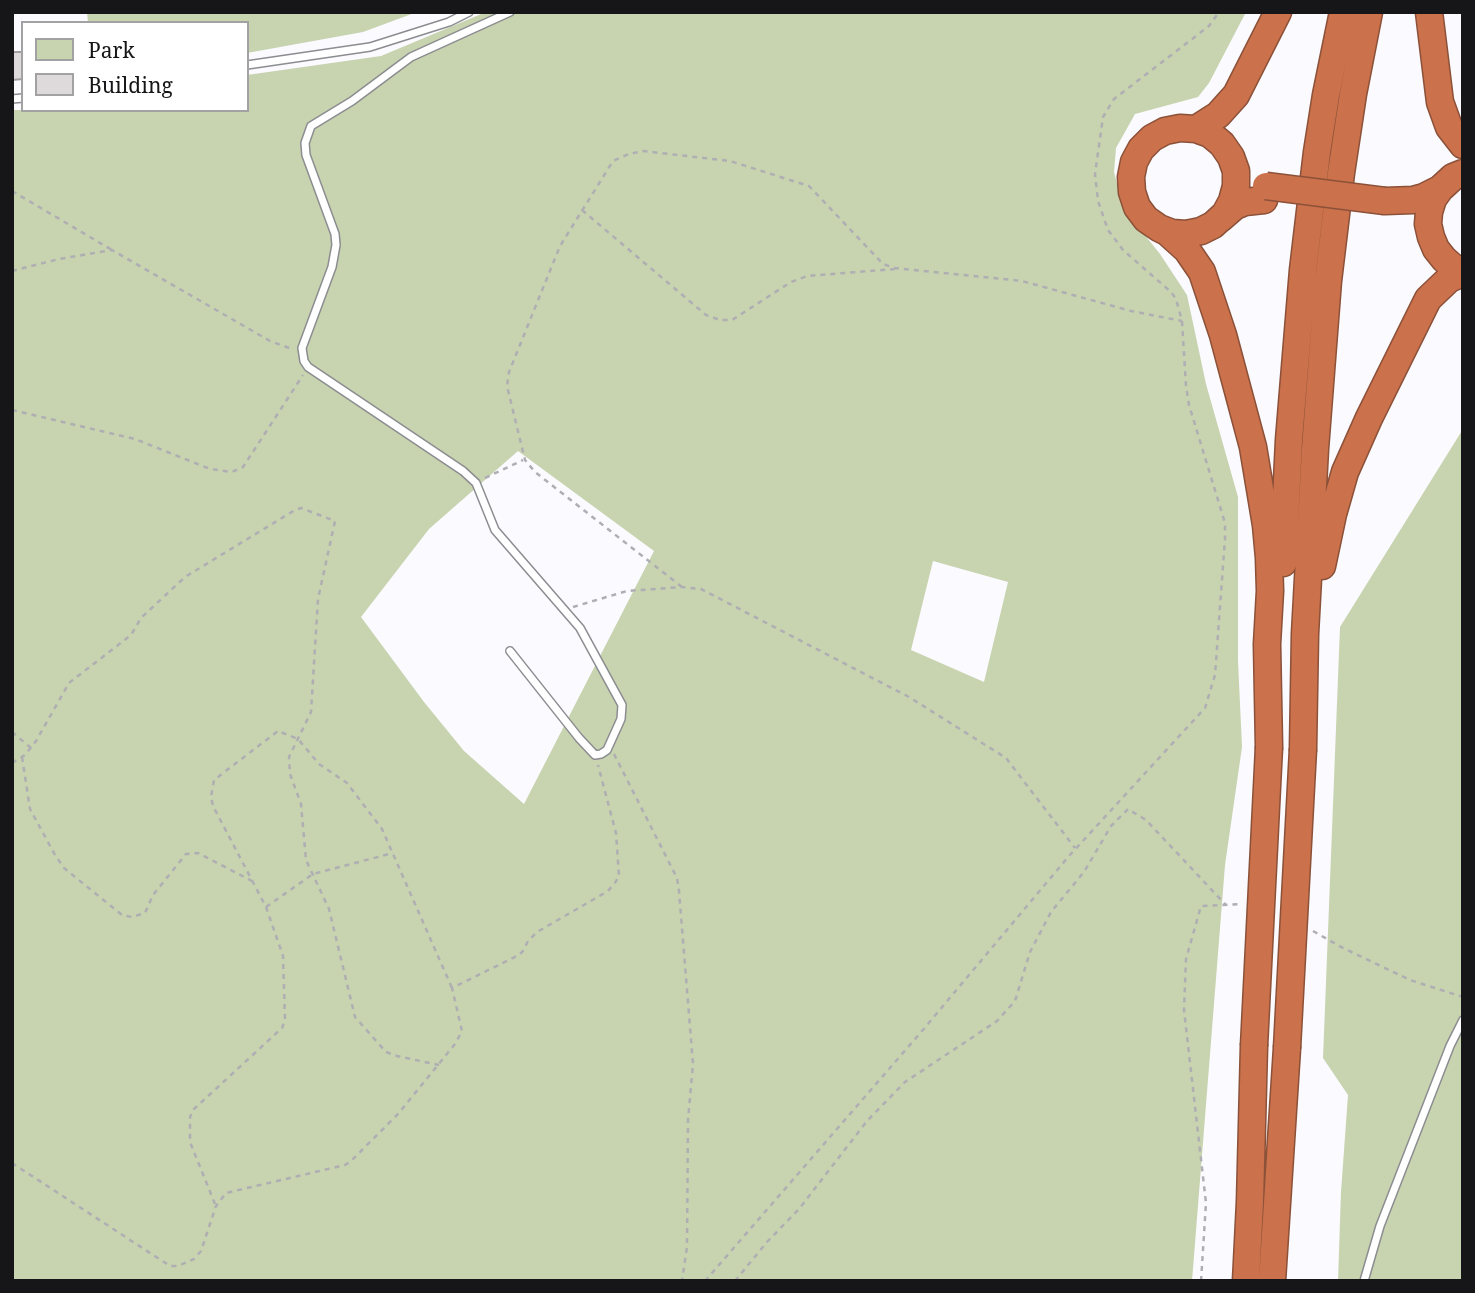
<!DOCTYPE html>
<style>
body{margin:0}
#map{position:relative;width:1475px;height:1293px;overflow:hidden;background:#fafaff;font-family:"Noto Serif",serif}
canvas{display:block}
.frame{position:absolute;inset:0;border:14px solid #161618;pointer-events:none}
.legend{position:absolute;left:21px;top:21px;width:228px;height:91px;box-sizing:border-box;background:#fff;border:2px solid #a2a2a3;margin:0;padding:9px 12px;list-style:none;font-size:21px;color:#161618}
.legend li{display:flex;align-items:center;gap:14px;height:35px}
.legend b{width:35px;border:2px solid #a2a2a3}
</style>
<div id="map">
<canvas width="1475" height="1293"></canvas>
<div class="frame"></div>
<ul class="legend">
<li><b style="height:19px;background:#c8d3af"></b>Park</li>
<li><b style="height:19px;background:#ded9db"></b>Building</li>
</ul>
</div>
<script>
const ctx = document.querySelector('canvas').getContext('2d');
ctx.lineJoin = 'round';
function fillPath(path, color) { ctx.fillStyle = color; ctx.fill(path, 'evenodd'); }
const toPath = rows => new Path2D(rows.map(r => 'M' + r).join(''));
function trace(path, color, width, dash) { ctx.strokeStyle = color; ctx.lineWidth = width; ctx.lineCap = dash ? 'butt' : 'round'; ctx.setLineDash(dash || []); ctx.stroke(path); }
fillPath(toPath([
 [87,12,417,12,363,32,247,53,247,23,88,23],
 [486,12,1246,12,1209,83,1198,97,1135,114,1116,148,1114,172,1123,208,1160,254,1187,295,1206,384,1238,497,1238,661,1242,747,1225,865,1192,1281,12,1281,12,110,247,110,247,75,381,56],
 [518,451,654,551,524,804,464,751,424,702,361,617,429,529],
 [933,561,1008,582,984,682,911,650],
 [1463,429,1463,1281,1338,1281,1341,1192,1348,1095,1323,1058,1340,627]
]), '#c8d3af');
const building = toPath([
 [12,52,23,52,23,79,12,80,12,52]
]);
fillPath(building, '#ded9db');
trace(building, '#a29d9f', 2);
const lane = toPath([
 [510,12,411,57,352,101,311,126,305,143,306,155,335,234,336,245,332,267,302,348,304,361,308,367,463,471,476,483,495,530,580,628,622,705,621,719,607,750,601,754,595,755,579,738,510,651],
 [247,65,370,47,449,22,469,12],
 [12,99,23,98],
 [1364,1281,1380,1226,1450,1046,1463,1020]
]);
const highway = toPath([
 [1429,12,1440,102,1449,127,1463,145],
 [1196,129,1218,115,1236,95,1278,12],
 [1440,189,1433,199,1429,212,1428,224,1431,237,1436,249,1444,259,1453,267,1463,271],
 [1385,201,1413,200,1424,197,1440,189,1453,177,1463,173],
 [1220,219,1235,206,1245,202,1264,200],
 [1159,228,1172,233,1186,234,1201,231,1213,225,1225,214,1232,201,1236,186,1236,171,1231,157,1222,144,1210,134,1196,129,1180,128,1165,131,1152,138,1141,149,1134,162,1131,177,1132,192,1137,207,1146,219,1159,228,1167,232,1187,250,1202,272,1223,335,1253,447,1266,525,1269,558,1270,591,1267,644,1269,747],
 [1283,563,1289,440,1303,270,1317,152,1326,95,1343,12],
 [1322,566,1333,514,1345,472,1369,418,1428,299,1449,279,1463,273],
 [1303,749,1305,634,1315,449,1328,281,1341,173,1353,94,1369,12],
 [1246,1281,1250,1202,1254,1046],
 [1272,1281,1287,1048]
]);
trace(lane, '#8c8d91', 10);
trace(highway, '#8c5139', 29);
trace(toPath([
 [12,191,112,250],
 [582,210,706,315,720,320,732,320,791,282,807,276,895,269],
 [12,271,59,259,112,250,270,341,292,349],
 [12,410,135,439,210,469,232,472,243,467,303,375],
 [485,478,523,460],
 [682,587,535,472,525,460,507,386,509,372,560,246,613,161,629,154,643,151,730,161,809,186,883,264,895,268,1022,281,1131,311,1182,321],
 [573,607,627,591,682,587,701,589,909,697,1006,758,1075,848],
 [12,732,31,748],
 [614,754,677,878,679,891,693,1064,688,1120,687,1247,682,1281],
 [22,757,30,809,55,855,64,868,122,915,132,917,145,913,153,895,186,854,198,853,252,881],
 [12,763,25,755,36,741,69,683,131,635,141,618,185,577,295,510,301,508,335,521,318,599,311,712,289,757,290,774,301,804,306,860,329,909,355,1017,386,1052,397,1056,439,1065],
 [266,907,313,874,393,853],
 [1313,931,1341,947,1410,980,1463,997],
 [12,1163,170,1266,178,1266,194,1259,201,1251,216,1206,226,1193,345,1165,350,1162,398,1114,455,1044,462,1031,452,988,519,955,523,951,528,941,537,932,608,891,615,883,619,876,616,833,598,765],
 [215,1204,190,1142,190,1117,194,1109,282,1028,285,1020,283,956,266,907,213,806,211,797,214,780,278,731,298,739,319,764,347,783,382,829,452,988],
 [705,1281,922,1031,1069,856,1205,708,1215,675,1225,539,1225,523,1189,405,1186,386,1182,321,1176,299,1171,292,1123,250,1108,230,1098,201,1095,174,1103,117,1114,99,1209,26,1219,12],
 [735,1281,767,1242,799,1209,867,1121,905,1082,997,1021,1015,1001,1030,952,1051,912,1084,872,1111,826,1128,809,1146,820,1225,904],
 [1201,1281,1206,1203,1184,1010,1186,959,1201,906,1241,904]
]), '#afafb3', 2.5, [5, 5]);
trace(lane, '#fff', 7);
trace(highway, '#cb714b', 26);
const highwayBridge = toPath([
 [1266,186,1385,201],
 [1254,1046,1269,747],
 [1287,1048,1303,749]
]);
trace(highwayBridge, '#8c5139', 29, []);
trace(highwayBridge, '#cb714b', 26);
</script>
